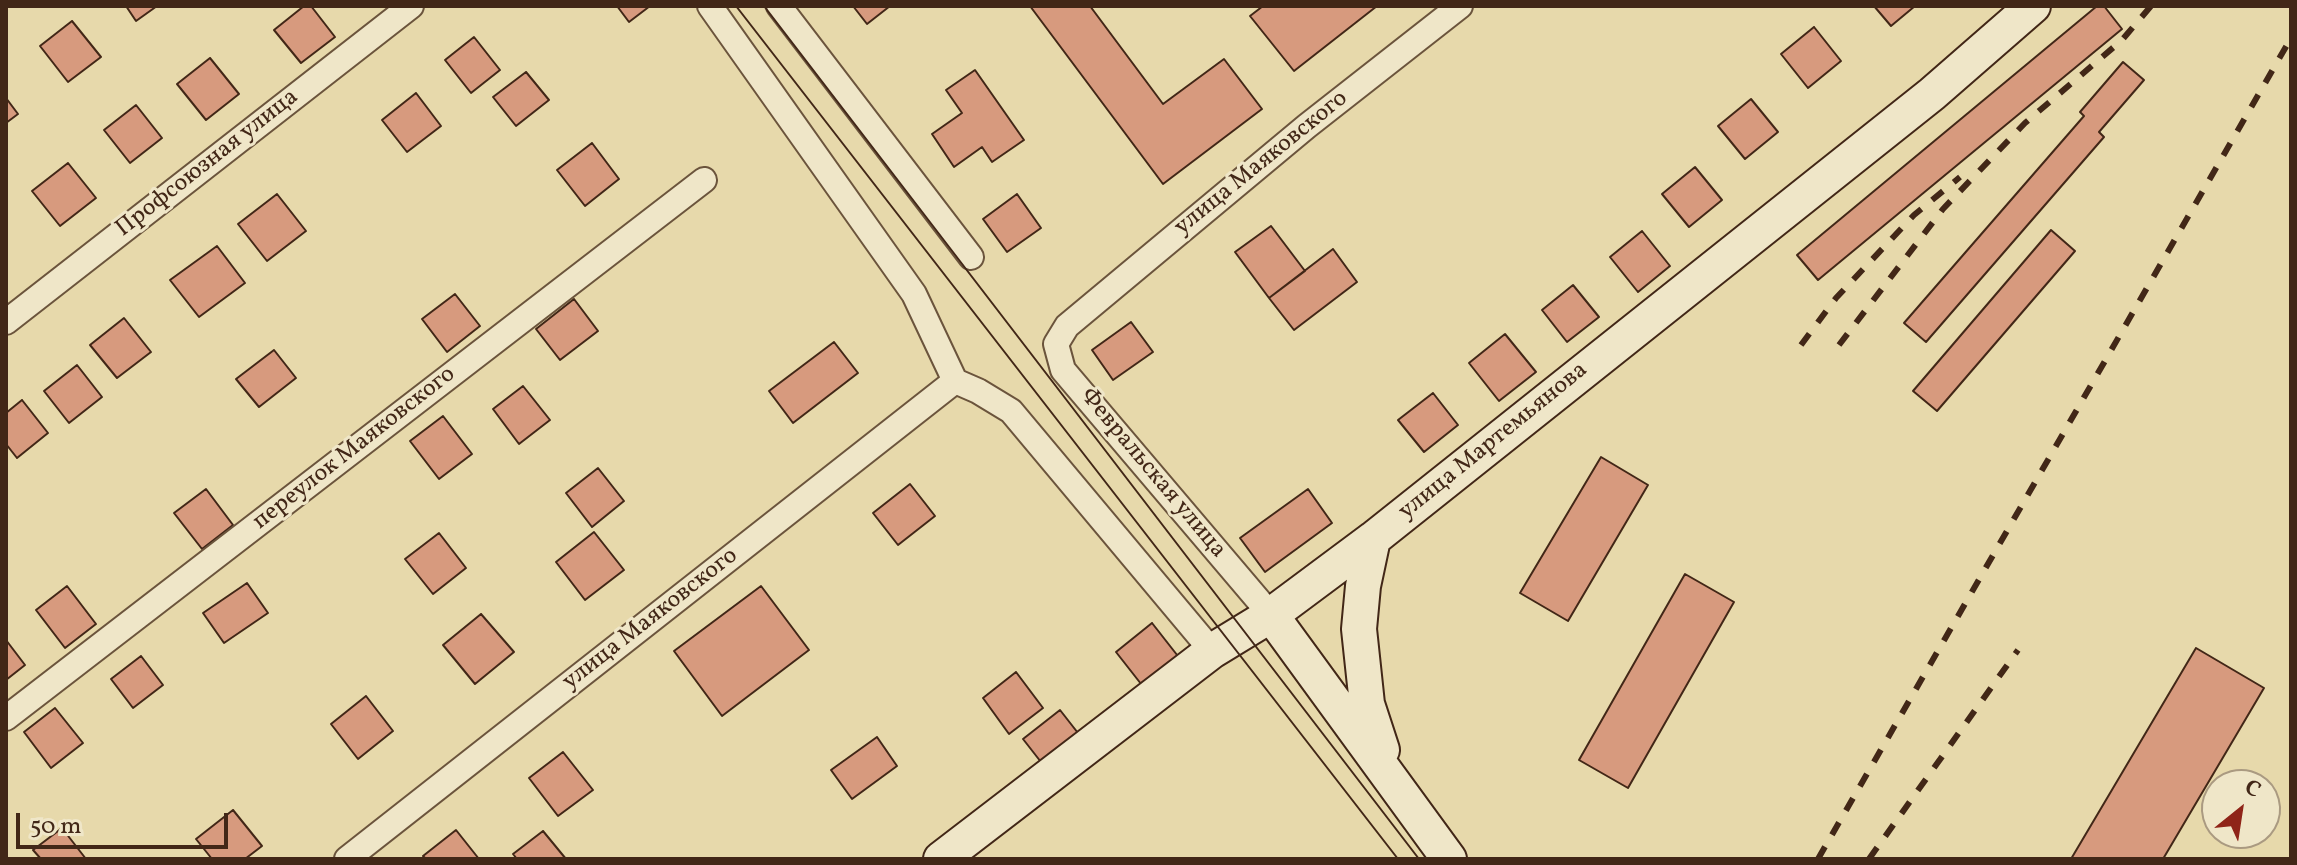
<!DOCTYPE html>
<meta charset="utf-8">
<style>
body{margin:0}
#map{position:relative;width:2297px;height:865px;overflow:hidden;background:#e7d9ab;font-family:Vollkorn,serif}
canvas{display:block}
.frame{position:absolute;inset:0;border:8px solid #422717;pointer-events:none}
.north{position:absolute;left:2201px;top:769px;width:80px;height:80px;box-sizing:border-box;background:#efe6c8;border:2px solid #aa9a81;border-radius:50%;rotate:30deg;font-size:22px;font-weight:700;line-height:32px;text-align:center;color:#422717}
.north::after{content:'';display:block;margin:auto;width:28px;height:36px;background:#8f2418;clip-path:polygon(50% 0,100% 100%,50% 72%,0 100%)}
.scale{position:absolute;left:16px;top:813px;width:212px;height:36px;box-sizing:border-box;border:4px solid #422717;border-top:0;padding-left:10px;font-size:24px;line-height:28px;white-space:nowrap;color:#422717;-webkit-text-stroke:6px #efe6c8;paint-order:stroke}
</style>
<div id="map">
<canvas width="2297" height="865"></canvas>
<div class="frame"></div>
<div class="north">С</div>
<div class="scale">50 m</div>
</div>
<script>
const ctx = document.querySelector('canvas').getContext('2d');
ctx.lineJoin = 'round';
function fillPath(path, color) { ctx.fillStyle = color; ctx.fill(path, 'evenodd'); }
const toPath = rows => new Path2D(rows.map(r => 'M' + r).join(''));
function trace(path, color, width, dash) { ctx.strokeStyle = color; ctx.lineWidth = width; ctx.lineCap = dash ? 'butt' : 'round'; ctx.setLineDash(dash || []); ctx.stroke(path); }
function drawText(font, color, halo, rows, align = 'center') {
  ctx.font = font + ' Vollkorn,serif'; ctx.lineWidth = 6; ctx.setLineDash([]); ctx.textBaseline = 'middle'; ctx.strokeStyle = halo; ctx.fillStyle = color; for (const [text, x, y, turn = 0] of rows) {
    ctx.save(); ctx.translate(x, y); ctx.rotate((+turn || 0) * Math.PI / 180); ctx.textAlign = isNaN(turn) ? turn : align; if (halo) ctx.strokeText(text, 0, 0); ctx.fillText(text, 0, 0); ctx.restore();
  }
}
const building = toPath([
 [126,6,157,6,136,21,126,6],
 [304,6,311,6,335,37,301,63,274,30,304,6],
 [617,6,650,6,629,22,617,6],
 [853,6,890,6,867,24,853,6],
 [1030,6,1090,6,1163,104,1224,59,1262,109,1163,184,1030,6],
 [1263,6,1377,6,1294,71,1250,16,1263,6],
 [1874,6,1915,6,1891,26,1874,6],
 [2097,6,2104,6,2122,29,1818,280,1797,255,2097,6],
 [72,21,101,57,68,82,40,46,72,21],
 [1814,27,1841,61,1808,88,1781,54,1814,27],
 [474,37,500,70,471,93,445,60,474,37],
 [210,58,239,94,206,120,177,84,210,58],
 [2123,62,2144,80,2099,132,2104,137,1926,342,1904,323,2084,116,2080,112,2123,62],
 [975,70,1024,140,992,162,982,147,954,167,932,134,962,113,946,90,975,70],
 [526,72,549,100,516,126,493,97,526,72],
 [416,93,441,126,407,152,382,120,416,93],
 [6,98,18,114,6,123,6,98],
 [1751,99,1778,132,1745,159,1718,126,1751,99],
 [136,105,162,138,130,163,104,130,136,105],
 [592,143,619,179,585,206,557,170,592,143],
 [68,163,96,198,60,226,32,191,68,163],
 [1695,167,1722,200,1689,227,1662,194,1695,167],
 [277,194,306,231,267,261,238,224,277,194],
 [1017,194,1041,228,1007,252,983,219,1017,194],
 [1271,226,1305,271,1269,298,1235,252,1271,226],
 [2051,230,2075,251,1937,411,1913,391,2051,230],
 [1642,231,1670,266,1638,292,1610,257,1642,231],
 [217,246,245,283,199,317,170,280,217,246],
 [1333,249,1357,282,1294,330,1269,298,1333,249],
 [1573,285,1599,317,1567,342,1542,310,1573,285],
 [455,294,480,326,447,352,422,319,455,294],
 [574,299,598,331,560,360,536,329,574,299],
 [124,318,151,352,117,378,90,345,124,318],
 [1131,322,1153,352,1113,380,1092,350,1131,322],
 [1505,334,1536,372,1499,401,1469,363,1505,334],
 [834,342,858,373,793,423,769,391,834,342],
 [274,350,296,378,259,407,236,379,274,350],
 [77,365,102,397,69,423,44,391,77,365],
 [523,386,550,420,519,444,493,409,523,386],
 [1433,393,1458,425,1424,452,1398,420,1433,393],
 [22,400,48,433,17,458,6,444,6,413,22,400],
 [443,416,472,454,439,479,410,441,443,416],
 [1601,457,1648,485,1568,621,1520,593,1601,457],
 [598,468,624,501,592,527,566,493,598,468],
 [910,484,935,516,898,545,873,513,910,484],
 [206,489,233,525,202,549,174,513,206,489],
 [1308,489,1332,523,1265,572,1240,538,1308,489],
 [594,532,624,570,585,600,556,562,594,532],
 [439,533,466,568,433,594,405,559,439,533],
 [1685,574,1734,602,1628,788,1579,760,1685,574],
 [247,583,268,613,224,643,203,613,247,583],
 [67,586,96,624,65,648,36,610,67,586],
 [761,586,809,650,722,716,674,651,761,586],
 [481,614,514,652,475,684,443,645,481,614],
 [1152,623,1181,660,1145,689,1116,652,1152,623],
 [6,640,25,665,6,680,6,640],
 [2196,648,2264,688,2163,859,2071,859,2196,648],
 [141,656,163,685,133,708,111,679,141,656],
 [1016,672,1043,708,1009,734,983,698,1016,672],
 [366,696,393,731,358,759,331,724,366,696],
 [55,708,83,743,51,768,24,732,55,708],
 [1060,710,1085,742,1048,771,1023,739,1060,710],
 [877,737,897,766,852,799,831,770,877,737],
 [563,752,593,790,558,816,529,778,563,752],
 [233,810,262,846,245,859,212,859,196,839,233,810],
 [62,828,86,859,41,859,33,850,62,828],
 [456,830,479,859,426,859,423,856,456,830],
 [543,831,566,859,517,859,513,854,543,831]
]);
fillPath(building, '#d79a7e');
trace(building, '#422717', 2);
const street = toPath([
 [710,6,914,294,955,381,978,391,1011,411,1212,651],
 [779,6,971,257],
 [6,322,411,6],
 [1271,615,1063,370,1056,344,1067,326,1307,126,1460,6],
 [6,718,704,180],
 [347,859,955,381]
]);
const secondary = toPath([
 [1373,539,1363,586,1359,629,1367,704,1382,750],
 [1271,615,1449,859],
 [941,859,1212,651,1271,615,1373,539,1932,94,2033,6]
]);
trace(street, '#6b543c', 28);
trace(secondary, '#422717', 38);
trace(street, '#efe6c8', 24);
trace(secondary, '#efe6c8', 34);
trace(toPath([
 [736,6,1398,859],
 [764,6,1419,859]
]), '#422717', 2);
trace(toPath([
 [1801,345,1836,298,1914,215,1960,177],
 [1839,345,1943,209,2025,123,2122,40,2151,6],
 [1818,859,2291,38],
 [1869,859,2018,650]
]), '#422717', 6, [14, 14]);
drawText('24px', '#422717', '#efe6c8', [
 ["Профсоюзная улица",208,164,-38],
 ["улица Маяковского",1262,164,-39],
 ["улица Мартемьянова",1494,442,-39],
 ["переулок Маяковского",355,449,-38],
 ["Февральская улица",1152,474,50],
 ["улица Маяковского",651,620,-38]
]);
</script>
